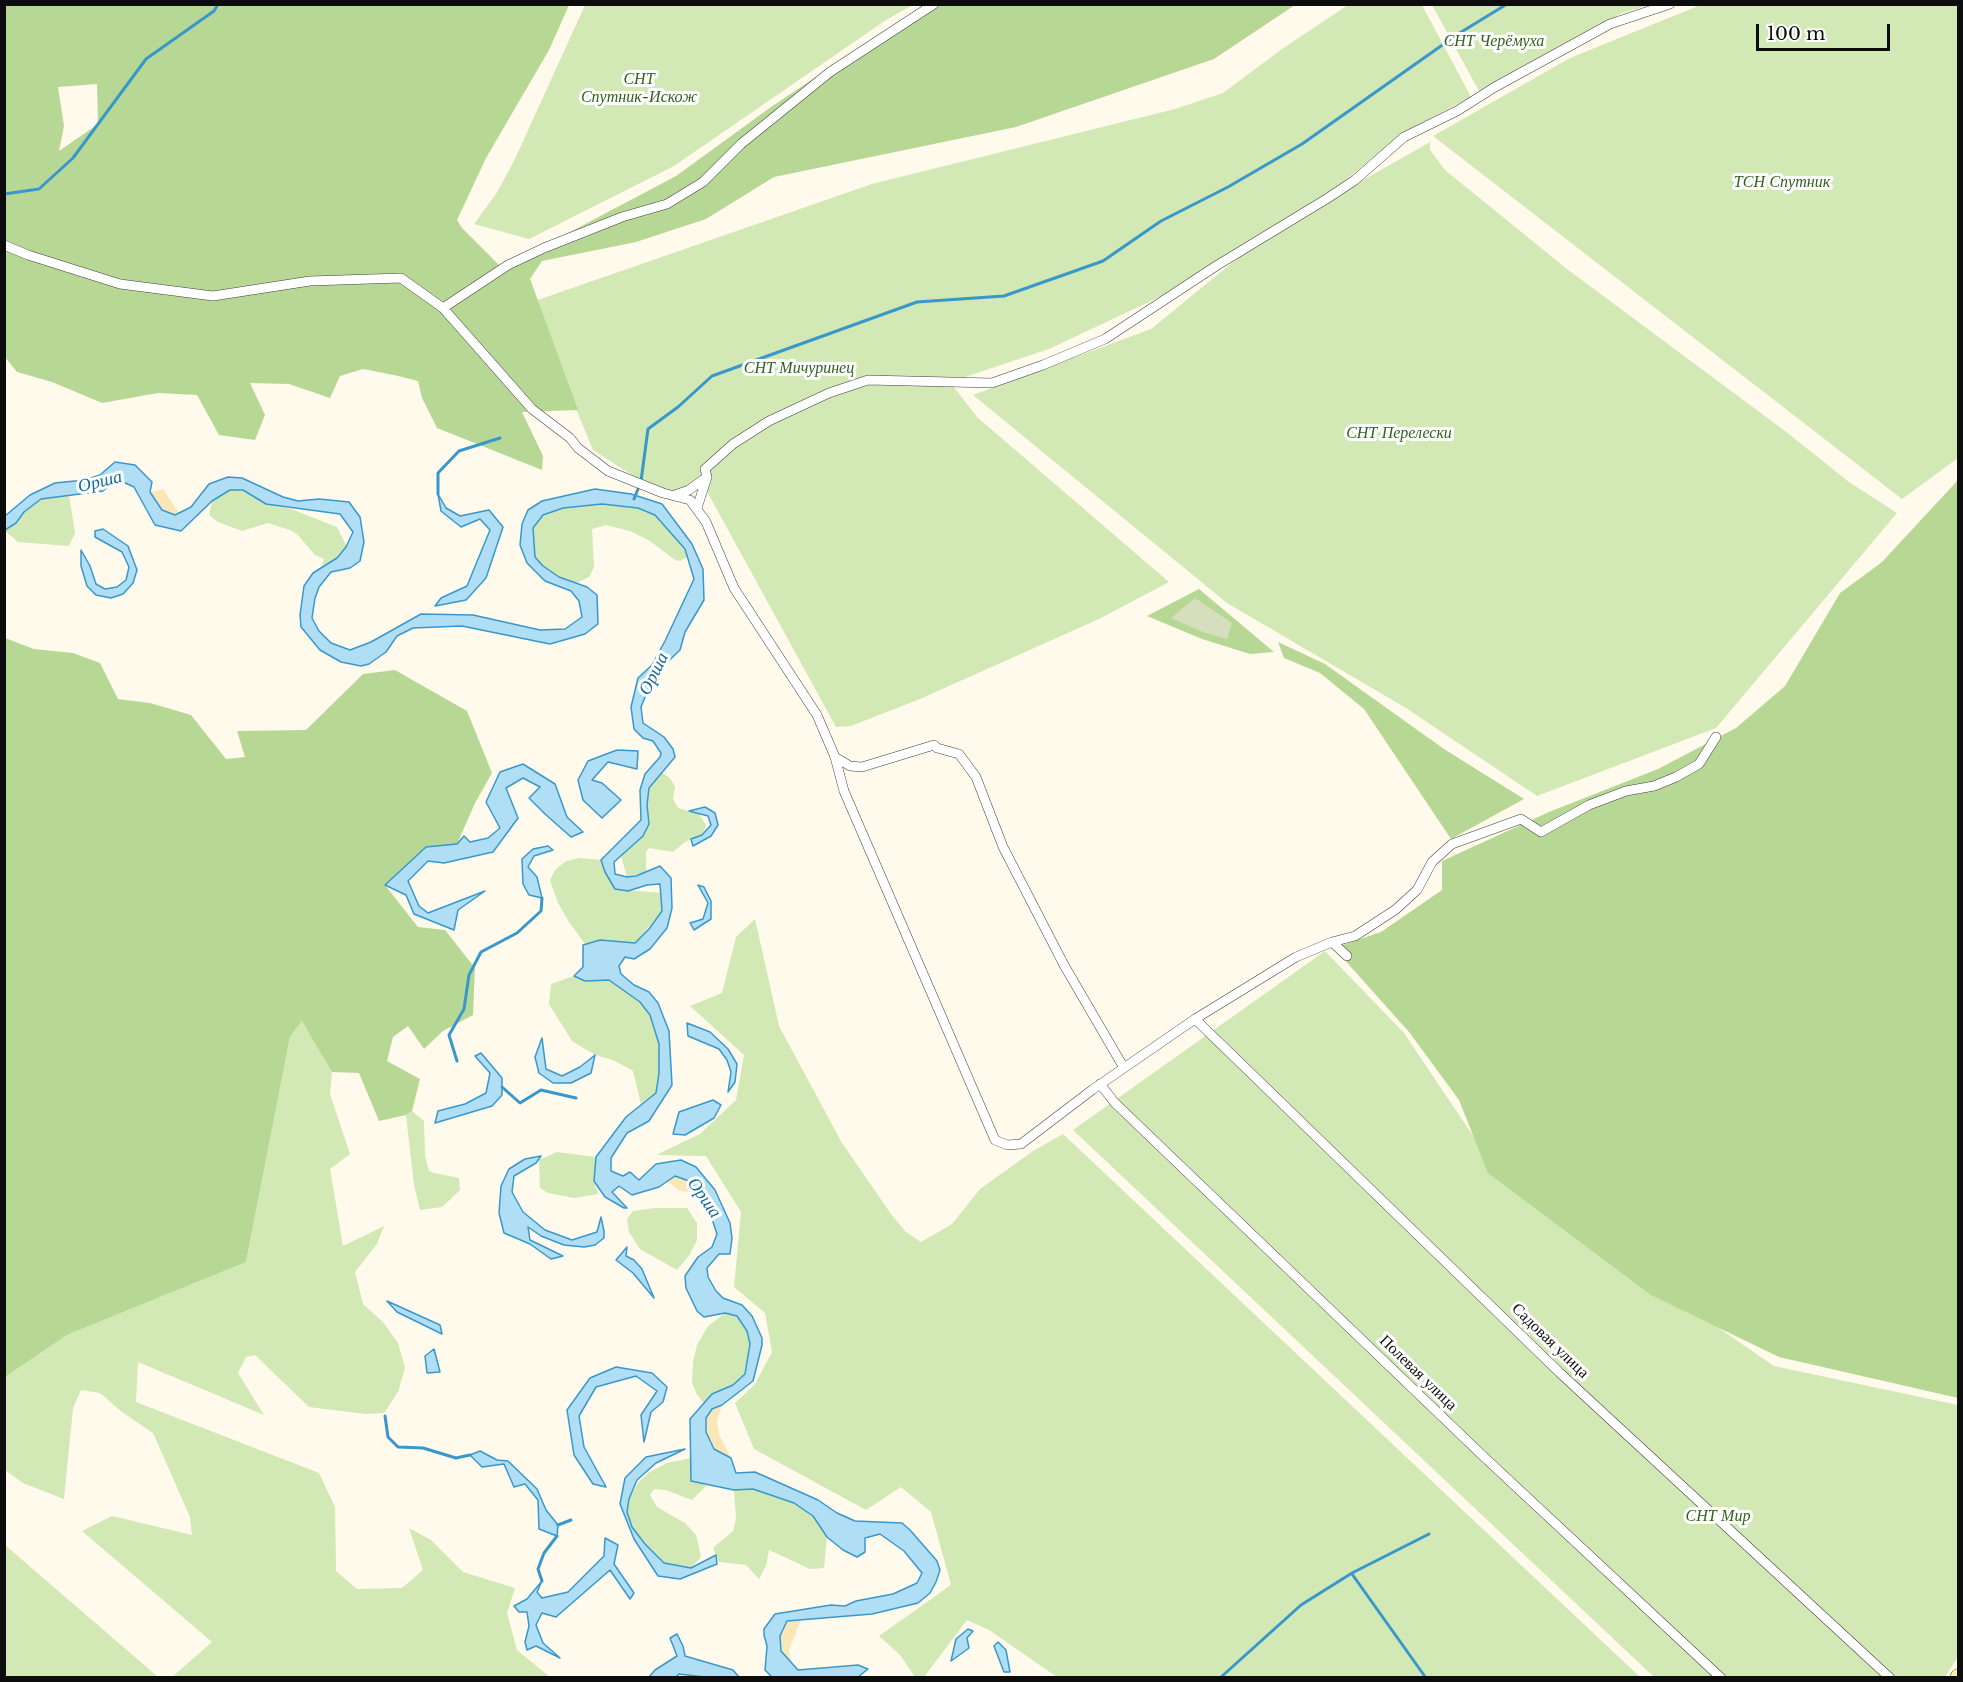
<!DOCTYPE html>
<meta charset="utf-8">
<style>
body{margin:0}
#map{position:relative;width:1963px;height:1682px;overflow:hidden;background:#fffaeb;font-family:"Libre Baskerville",serif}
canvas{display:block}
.frame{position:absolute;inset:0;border:6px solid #0c0c0c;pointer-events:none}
.scale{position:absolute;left:1756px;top:24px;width:134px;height:27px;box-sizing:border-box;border:3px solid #0c0c0c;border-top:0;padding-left:8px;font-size:18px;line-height:21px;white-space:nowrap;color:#0c0c0c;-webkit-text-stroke:4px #fff;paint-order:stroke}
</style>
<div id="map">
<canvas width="1963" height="1682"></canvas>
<div class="frame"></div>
<div class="scale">100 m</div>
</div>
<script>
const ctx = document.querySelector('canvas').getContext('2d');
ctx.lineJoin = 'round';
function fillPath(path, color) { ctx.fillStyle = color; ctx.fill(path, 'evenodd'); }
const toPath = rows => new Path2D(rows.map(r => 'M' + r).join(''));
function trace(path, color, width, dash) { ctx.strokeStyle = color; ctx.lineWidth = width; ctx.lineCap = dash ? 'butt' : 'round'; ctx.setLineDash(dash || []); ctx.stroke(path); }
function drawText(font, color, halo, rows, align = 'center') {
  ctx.font = font + ' "Libre Baskerville",serif'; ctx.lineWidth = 6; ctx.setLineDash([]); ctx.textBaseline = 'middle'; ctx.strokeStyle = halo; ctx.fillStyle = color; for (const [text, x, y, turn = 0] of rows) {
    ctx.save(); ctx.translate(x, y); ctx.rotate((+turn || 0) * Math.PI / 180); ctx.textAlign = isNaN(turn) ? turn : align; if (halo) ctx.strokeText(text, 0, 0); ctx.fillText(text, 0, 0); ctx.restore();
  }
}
fillPath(toPath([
 [1703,4,1958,5,1958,458,1902,499,1433,136,1570,58],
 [585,5,585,4,913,5,886,20,674,166,529,239,474,224,496,194,514,161],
 [1348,5,1422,5,1471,97,1401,134,1329,194,1172,291,1049,349,950,382,977,417,1169,582,1099,619,920,699,851,726,836,727,704,486,663,495,593,450,532,302,872,184,1175,109,1223,93,1282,49],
 [1432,5,1650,5,1622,13,1479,91],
 [1430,142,1430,150,1445,170,1567,269,1785,431,1849,482,1897,513,1716,728,1537,796,1406,708,1227,603,973,395,1151,329,1265,236],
 [230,490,243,490,266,504,291,509,337,527,347,547,337,558,322,566,324,559,315,555,297,534,290,530,268,523,242,531,218,522,209,515,212,501],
 [69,495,75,533,69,546,18,542,5,531,16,523,24,512,41,499],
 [602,504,638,508,655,515,685,549,687,557,680,561,675,560,650,541,630,531,606,525,592,529,594,567,589,577,577,583,559,577,543,566,535,557,533,528,543,515,563,508],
 [661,772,670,778,675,787,673,799,678,808,699,814,706,825,702,835,685,842,673,852,649,848,646,852,646,872,627,877,621,856,643,836,649,824,647,805,649,788],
 [580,858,601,860,605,872,615,889,661,893,662,911,635,943,600,940,585,944,569,922,558,903,550,880,555,870,566,861],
 [755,919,779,1026,842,1143,891,1214,906,1232,921,1242,952,1224,980,1189,1033,1151,1063,1134,1640,1677,1057,1677,989,1630,967,1620,924,1677,915,1677,900,1655,879,1636,951,1585,931,1512,901,1487,866,1510,754,1449,735,1403,755,1384,772,1352,765,1313,734,1287,741,1212,706,1156,656,1155,700,1134,736,1100,744,1055,690,1006,722,993,736,937],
 [1325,951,1404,1033,1502,1179,1774,1366,1958,1405,1958,1657,1945,1677,1654,1677,1073,1130],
 [574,976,585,981,609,980,640,1002,650,1015,659,1044,659,1073,656,1093,641,1104,633,1071,613,1060,595,1055,572,1041,549,1004,551,984],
 [303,1020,332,1072,330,1094,350,1154,330,1169,343,1246,384,1226,377,1244,355,1272,363,1304,383,1322,398,1343,405,1368,398,1392,384,1413,366,1414,309,1407,255,1355,246,1357,238,1373,264,1415,138,1362,136,1402,319,1473,335,1507,336,1571,357,1589,402,1588,423,1570,409,1528,431,1540,463,1572,515,1588,507,1613,517,1650,550,1677,172,1677,212,1642,82,1531,112,1516,192,1535,190,1517,153,1433,122,1412,100,1393,81,1390,73,1408,64,1499,23,1483,5,1470,5,1377,67,1335,246,1262,290,1037],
 [412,1111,424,1121,425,1156,429,1171,434,1173,459,1178,460,1190,442,1207,420,1210,414,1185,406,1115],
 [557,1152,596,1157,594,1181,598,1194,574,1198,548,1193,540,1188,539,1160],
 [655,1208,687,1208,697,1223,697,1240,690,1254,677,1270,640,1249,629,1232,627,1219,633,1211],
 [725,1313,737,1316,747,1331,750,1344,745,1374,733,1385,712,1394,704,1403,697,1395,692,1382,693,1362,697,1345,708,1326],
 [691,1458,691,1480,707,1485,692,1500,666,1490,654,1489,650,1495,657,1507,685,1523,696,1535,701,1557,691,1568,664,1563,645,1544,632,1527,627,1512,629,1499,638,1483,648,1473,667,1463],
 [753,1489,794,1503,813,1516,827,1537,824,1568,810,1569,769,1550,766,1566,759,1579,746,1565,719,1562,713,1548,733,1531,736,1518,734,1490],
 [4,1545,5,1545,158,1677,5,1677]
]), '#d2e8b5');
fillPath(toPath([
 [4,5,569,5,549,50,486,158,457,220,462,228,502,268,676,176,771,107,924,5,1295,5,1214,59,1016,127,774,177,706,219,636,242,542,261,530,279,578,410,522,412,543,456,542,470,437,428,422,398,418,381,394,375,363,369,340,376,330,398,289,384,250,383,265,415,255,440,219,435,197,395,158,393,102,403,52,382,17,372,4,356],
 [97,84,98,124,59,151,64,126,58,87],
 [1958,480,1958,1398,1779,1357,1651,1295,1488,1173,1459,1100,1409,1032,1334,948,1381,932,1442,890,1442,861,1549,812,1658,769,1736,728,1785,686,1840,593,1882,562],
 [1199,589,1274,652,1250,654,1202,639,1147,616],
 [5,638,34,649,73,653,100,663,118,699,150,703,191,715,226,759,245,757,237,731,306,730,363,674,395,670,467,711,492,773,475,803,457,844,426,847,385,885,418,927,445,930,475,968,473,1015,443,1031,424,1049,408,1026,393,1037,387,1061,420,1079,412,1111,406,1115,379,1121,359,1073,332,1072,302,1021,290,1037,246,1262,67,1335,5,1377],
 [1278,642,1325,664,1444,749,1524,799,1451,839,1364,709,1320,673,1284,658]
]), '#b7d895');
fillPath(toPath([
 [163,489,179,513,175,515,163,510,150,492],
 [675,1175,689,1181,699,1190,689,1192,680,1191,667,1181],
 [722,1405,717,1421,719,1434,731,1458,715,1449,706,1432,706,1419,712,1409],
 [787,1620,801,1620,789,1650,791,1662,782,1651,780,1636]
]), '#fae7b8');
fillPath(toPath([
 [1195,598,1232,623,1227,639,1203,632,1171,618]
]), '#d6dfbd');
const water = toPath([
 [115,462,135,465,152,482,150,492,162,510,175,515,191,507,209,484,228,477,242,478,283,497,298,501,319,499,349,502,360,517,364,542,360,561,350,568,331,572,319,587,315,598,312,618,319,631,331,643,350,650,371,642,421,614,473,615,540,630,565,629,582,617,579,601,571,591,545,581,527,563,520,545,522,524,528,510,542,501,595,489,631,494,662,504,692,544,703,569,704,600,685,632,680,650,654,675,641,707,643,723,664,737,673,749,675,757,649,788,647,805,649,824,643,836,614,862,615,874,627,877,636,876,660,866,671,878,672,908,667,928,650,949,634,959,625,957,619,966,621,974,634,985,649,992,658,1003,669,1031,672,1085,649,1121,627,1133,611,1158,611,1171,623,1176,630,1172,639,1180,656,1164,681,1160,696,1167,715,1190,730,1223,732,1238,730,1254,719,1254,707,1268,708,1277,716,1291,723,1298,742,1305,752,1316,762,1338,762,1345,753,1381,722,1405,712,1409,706,1418,706,1432,714,1449,731,1458,736,1473,755,1472,818,1500,837,1513,855,1521,902,1523,910,1530,937,1561,940,1570,936,1582,930,1593,918,1603,872,1614,787,1621,780,1636,781,1651,798,1670,858,1665,868,1669,858,1677,772,1677,765,1670,767,1646,764,1635,764,1629,775,1614,831,1605,845,1606,856,1601,893,1594,917,1583,922,1573,904,1551,880,1534,865,1538,865,1552,857,1557,843,1550,827,1537,813,1516,794,1503,753,1489,734,1490,691,1481,690,1419,712,1394,733,1385,745,1374,750,1344,747,1331,737,1316,725,1313,704,1317,697,1311,686,1288,685,1276,698,1257,712,1247,717,1234,709,1210,699,1190,689,1181,675,1176,659,1187,632,1195,619,1186,612,1192,627,1208,624,1208,605,1197,594,1181,596,1157,626,1117,656,1093,659,1073,659,1044,650,1015,640,1002,609,980,585,981,574,976,583,967,583,945,600,940,635,943,649,929,662,911,660,884,647,885,628,891,615,889,605,872,601,860,641,820,640,790,645,774,660,757,661,753,653,741,643,738,634,729,631,707,638,678,652,665,665,641,694,579,685,549,655,515,638,508,602,504,563,508,543,515,533,528,535,557,543,566,559,577,587,587,597,595,598,624,585,634,550,644,462,626,413,628,397,636,386,652,369,664,361,666,341,662,320,650,301,627,300,615,304,586,313,573,337,558,346,547,353,532,340,514,266,504,243,490,230,490,212,501,181,531,155,525,134,487,121,481,115,481,103,491,41,499,24,512,16,523,5,530,5,516,30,495,55,483,85,480,100,475,115,462],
 [438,494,446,508,460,516,489,510,503,527,486,578,466,600,435,606,441,598,467,586,490,530,480,519,461,527,441,511,438,494],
 [103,529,128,546,137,570,133,583,123,594,111,598,96,595,87,586,81,566,81,550,90,566,96,584,105,589,117,587,126,580,129,567,122,552,95,537,95,531,103,529],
 [617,750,638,751,637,769,608,762,592,780,602,783,621,800,602,818,583,800,578,780,588,761,617,750],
 [523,764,555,784,567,817,583,832,571,837,545,814,529,798,540,787,523,778,506,788,518,818,493,852,444,863,428,861,408,881,419,906,428,913,485,891,458,910,454,930,414,914,406,895,385,885,426,847,457,844,464,836,470,842,488,838,500,828,486,802,500,772,523,764],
 [705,807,715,813,718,825,711,836,693,846,691,839,702,835,711,825,708,816,689,811,705,807],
 [548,846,553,850,534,856,528,867,537,877,542,898,529,895,523,884,522,859,533,849,548,846],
 [698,885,704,887,711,901,711,919,694,930,690,923,703,919,708,903,698,885],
 [687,1023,710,1032,728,1049,737,1064,735,1082,728,1092,731,1072,727,1060,719,1049,688,1036,687,1023],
 [542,1038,546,1069,562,1076,580,1067,595,1055,591,1073,571,1083,553,1083,539,1073,535,1057,542,1038],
 [481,1053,502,1078,502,1095,492,1106,435,1123,438,1111,465,1104,486,1093,490,1073,475,1056,481,1053],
 [713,1100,721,1105,714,1118,685,1135,673,1134,679,1112,713,1100],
 [541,1156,536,1163,514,1176,512,1192,523,1212,545,1230,572,1240,597,1232,601,1217,604,1231,604,1238,595,1245,584,1247,564,1245,541,1236,528,1227,530,1240,563,1256,551,1259,530,1244,504,1233,499,1213,501,1186,509,1169,525,1159,541,1156],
 [627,1247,626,1256,634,1260,642,1269,654,1298,633,1273,616,1260,627,1247],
 [387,1301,440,1325,442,1334,397,1312,387,1301],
 [434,1349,440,1372,427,1373,425,1356,434,1349],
 [616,1367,652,1373,667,1387,663,1402,651,1412,644,1442,641,1415,657,1391,636,1376,596,1387,579,1416,584,1447,606,1487,593,1484,574,1455,567,1410,590,1378,616,1367],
 [685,1449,656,1463,637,1480,629,1499,627,1512,632,1527,645,1544,664,1563,691,1568,716,1555,717,1564,680,1579,658,1576,634,1539,620,1504,625,1478,646,1457,685,1449],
 [480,1451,497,1460,508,1461,537,1489,546,1510,558,1525,557,1536,539,1529,538,1500,525,1484,514,1487,504,1464,482,1467,470,1455,480,1451],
 [605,1538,618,1545,614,1564,634,1593,630,1599,610,1570,556,1617,542,1613,536,1625,543,1643,560,1658,536,1646,527,1650,525,1642,529,1626,527,1612,519,1612,514,1606,527,1599,542,1581,537,1592,542,1598,568,1592,604,1556,605,1538],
 [968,1629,973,1631,967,1638,969,1648,951,1661,956,1639,968,1629],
 [677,1634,683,1646,685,1656,733,1670,739,1677,704,1677,679,1674,676,1677,649,1677,655,1670,677,1656,670,1638,677,1634],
 [998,1642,1006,1650,1010,1672,1004,1672,994,1646,998,1642]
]);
fillPath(water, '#b0dff5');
trace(water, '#3898cb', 1.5);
trace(toPath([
 [4,194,39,189,73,158,146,59,214,11,218,4],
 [641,481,648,429,678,407,712,376,917,302,1004,296,1103,261,1161,221,1228,187,1302,144,1458,34,1507,4],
 [438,494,438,473,459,451,500,438],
 [634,499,638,489],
 [457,1061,449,1035,464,1009,469,975,481,952,517,933,541,911,542,898],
 [502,1087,520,1103,541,1090,576,1098],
 [385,1416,388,1437,398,1447,423,1448,456,1458,470,1455],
 [558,1525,571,1520],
 [1352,1574,1426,1678],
 [542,1581,538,1569,544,1553,557,1536],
 [1220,1678,1301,1605,1352,1573,1429,1534]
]), '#3898cb', 3);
const street = toPath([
 [4,245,28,255,120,284,213,296,310,281,401,278,443,308,532,409,570,438,578,448,608,471,663,493,690,500,706,522,734,588,817,715,835,757,844,791,995,1140,1007,1145,1021,1144,1092,1090,1195,1019,1296,957,1332,942,1355,936,1395,910,1417,890,1432,862,1452,844,1521,819,1541,832,1589,805,1626,791,1654,786,1676,777,1699,764,1716,737],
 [443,308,508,265,544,248,622,217,667,204,703,182,741,144,830,72,934,4],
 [675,495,689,490,707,477,705,469,733,444,769,421,829,393,868,380,992,383,1043,365,1105,339,1216,266,1328,198,1355,180,1404,137,1457,111,1495,87,1610,24,1670,4],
 [697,508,707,477],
 [835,757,850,766,862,767,934,745,937,748,959,754,976,777,1003,847,1064,965,1124,1068],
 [1332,942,1347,956],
 [1195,1019,1560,1373,1890,1678],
 [1100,1084,1115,1103,1482,1455,1721,1678]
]);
const secondary = toPath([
 [1957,1678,1958,1676]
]);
trace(street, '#3f3f3f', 10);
trace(secondary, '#2e2e2e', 15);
trace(street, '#fff', 9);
trace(secondary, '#fef0a6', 14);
drawText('italic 16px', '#2f621d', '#fff', [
 ["СНТ Черёмуха",1494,41],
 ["СНТ",639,79],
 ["Спутник-Искож",639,97],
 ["ТСН Спутник",1782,182],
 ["СНТ Мичуринец",799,368],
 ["СНТ Перелески",1399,433],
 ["СНТ Мир",1718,1516]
]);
drawText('16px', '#0c0c0c', '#fff', [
 ["Садовая улица",1550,1341,44],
 ["Полевая улица",1418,1373,44]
]);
drawText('italic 18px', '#17699b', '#fff', [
 ["Орша",100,482,-14],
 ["Орша",654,674,-64],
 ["Орша",704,1198,55]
]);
</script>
